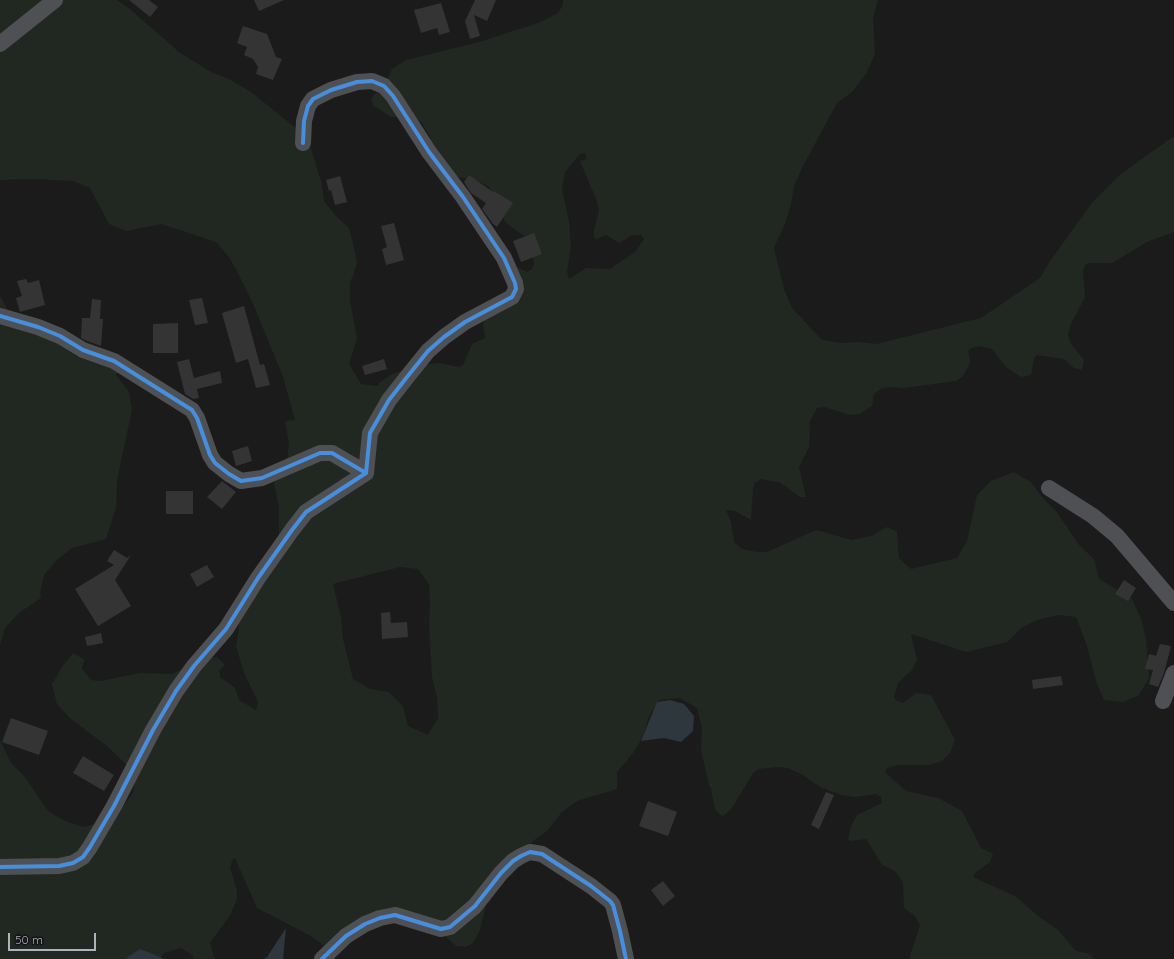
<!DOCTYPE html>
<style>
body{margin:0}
#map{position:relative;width:1174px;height:959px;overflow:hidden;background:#1b1b1b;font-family:Quicksand,sans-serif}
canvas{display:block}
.scale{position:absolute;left:8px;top:933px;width:88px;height:18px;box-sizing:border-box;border:2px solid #adb2bb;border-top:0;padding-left:5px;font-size:12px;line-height:14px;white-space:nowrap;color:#adb2bb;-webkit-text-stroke:3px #151517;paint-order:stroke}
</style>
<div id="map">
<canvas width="1174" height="959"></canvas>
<div class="scale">50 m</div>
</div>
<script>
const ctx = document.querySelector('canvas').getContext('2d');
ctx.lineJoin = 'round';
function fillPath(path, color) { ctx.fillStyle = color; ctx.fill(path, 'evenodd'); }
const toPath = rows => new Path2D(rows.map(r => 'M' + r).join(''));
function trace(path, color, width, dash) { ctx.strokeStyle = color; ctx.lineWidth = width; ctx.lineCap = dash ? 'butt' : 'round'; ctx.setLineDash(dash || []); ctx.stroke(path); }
fillPath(toPath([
 [0,0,117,0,131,10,179,52,211,72,229,79,251,92,298,130,310,146,321,181,324,201,336,216,349,228,354,247,357,264,350,283,350,301,357,338,349,364,361,384,378,386,379,383,394,373,423,365,439,363,459,367,463,365,472,344,485,338,483,325,485,319,508,302,515,266,527,272,532,269,534,264,532,242,505,222,499,202,488,186,476,180,450,176,436,161,429,135,421,122,412,117,391,117,374,106,371,99,375,94,383,90,392,69,406,60,479,42,541,22,558,13,563,5,563,0,878,0,873,18,875,54,866,74,852,92,837,103,803,166,794,186,791,204,785,224,774,248,784,289,792,308,822,340,841,343,858,342,877,344,981,318,1040,278,1050,261,1092,203,1121,174,1174,136,1174,232,1149,241,1112,263,1090,263,1085,265,1083,271,1085,297,1071,324,1068,335,1071,344,1084,360,1082,370,1074,368,1064,359,1037,355,1034,358,1031,375,1021,377,1006,367,992,349,979,346,971,348,968,351,970,361,968,367,963,376,956,381,904,388,891,387,882,388,874,394,872,406,859,414,850,415,825,407,817,408,810,421,809,447,799,467,806,497,800,497,781,483,761,479,755,483,753,489,751,520,735,511,726,510,731,522,734,542,742,549,757,552,767,552,816,530,852,540,871,536,887,527,897,532,899,558,911,569,957,558,967,541,977,495,991,481,1014,472,1031,482,1042,497,1056,511,1079,545,1094,559,1099,579,1132,599,1141,619,1146,639,1149,678,1139,695,1123,702,1104,700,1097,684,1086,643,1076,617,1058,615,1037,620,1021,628,1007,642,966,652,911,634,917,660,912,670,898,683,894,697,897,701,903,703,916,693,931,695,955,740,950,753,942,761,928,765,898,765,887,768,885,772,906,791,938,798,962,811,981,848,993,854,990,862,975,873,973,877,1015,896,1038,916,1058,930,1076,951,1088,953,1094,959,909,959,920,925,915,916,904,908,903,882,895,871,882,865,866,839,851,841,848,839,851,826,857,815,882,803,881,797,877,794,855,797,841,795,820,787,803,775,788,768,778,767,758,769,753,773,734,805,726,814,722,816,716,811,711,791,712,790,709,785,701,750,702,728,697,708,680,698,659,700,649,717,643,736,633,753,617,772,617,789,577,801,562,812,548,830,533,841,525,851,490,888,480,930,473,943,466,947,456,946,444,935,424,925,380,922,327,948,311,936,257,908,235,858,232,860,230,868,237,890,237,899,231,914,210,943,215,959,194,959,192,955,181,948,164,953,160,959,0,959,0,740,11,763,25,777,48,811,65,821,84,827,105,821,120,810,133,793,136,774,107,746,71,719,57,704,52,684,62,667,73,653,85,660,83,663,82,669,91,680,100,681,140,673,172,674,188,667,203,658,217,657,225,665,219,671,220,677,235,688,239,700,256,710,258,702,244,673,236,646,239,629,239,617,279,534,279,507,274,482,287,460,289,443,285,421,295,420,283,377,254,306,238,273,229,257,216,242,161,224,126,231,109,224,90,188,73,181,35,179,0,180],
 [585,153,587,159,580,161,597,201,599,211,594,229,594,238,597,239,606,235,619,243,632,235,641,235,644,239,635,252,610,269,586,268,569,279,567,272,571,245,569,222,562,189,565,172,580,154],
 [400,567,418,569,429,584,430,602,429,624,432,677,437,697,438,718,428,735,408,726,403,706,389,692,370,689,353,679,343,639,341,617,333,584],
 [0,296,10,314,47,322,76,356,122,367,116,375,129,392,132,410,117,480,116,508,106,539,72,548,57,560,44,575,40,593,41,598,19,613,5,628,0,645]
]), '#212821');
fillPath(toPath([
 [670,700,684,704,694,716,693,731,681,742,664,738,641,741,657,702],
 [286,928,283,959,264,959,267,957],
 [140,949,165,959,125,959]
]), '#2e373d');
fillPath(toPath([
 [129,0,149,0,158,7,150,17],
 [254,0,284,0,259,11],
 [475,0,496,0,487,21,474,15,480,36,470,39,465,21],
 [441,3,450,32,439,35,437,28,421,33,414,10],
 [243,26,267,34,276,57,282,59,273,80,256,74,258,67,253,59,244,55,247,47,237,43],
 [469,175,493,192,494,191,513,203,497,227,493,224,482,209,486,203,471,193,464,182],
 [340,176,347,202,335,205,331,190,329,191,326,180],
 [394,223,404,260,386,265,382,249,387,247,381,226],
 [534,233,542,254,521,262,513,241],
 [26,279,28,283,39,280,45,305,20,312,16,298,22,296,17,281],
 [202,298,208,323,195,325,189,300],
 [92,299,101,300,100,319,103,319,101,346,87,341,81,338,82,318,90,318],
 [244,306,260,365,264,364,270,385,256,388,248,359,236,363,222,313],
 [178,323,178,353,153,353,153,324],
 [189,359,194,378,220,371,222,383,197,389,199,398,193,399,185,394,177,362],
 [384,359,387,369,365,375,362,366],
 [248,446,252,461,236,466,232,451],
 [222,481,236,492,222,509,207,497],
 [166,491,193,491,193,514,166,514],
 [114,550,127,558,131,555,115,580,131,606,98,626,75,589,114,565,107,561],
 [207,565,214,577,197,587,190,574],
 [1124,580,1136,588,1128,601,1115,594],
 [390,612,391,623,407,622,408,637,382,639,381,613],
 [101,633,103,643,87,646,85,637],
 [1160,644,1171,646,1164,673,1158,687,1149,684,1153,670,1145,669,1149,654,1156,656],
 [1061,676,1063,685,1033,689,1032,680],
 [11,718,48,731,39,755,2,742],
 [83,756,114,775,104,791,73,773],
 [826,792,834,795,819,829,811,825],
 [648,801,677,812,668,836,639,826],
 [663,881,675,896,663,906,651,890]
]), '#343435');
trace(toPath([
 [0,44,55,0],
 [303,143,304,121,308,106,313,99,331,90,357,82,372,81,384,86,393,96,429,152,463,197,504,258,515,283,516,289,512,297,465,322,444,337,428,351,407,377,389,400,370,433,366,473],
 [0,316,38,327,60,336,83,350,114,361,192,410,197,418,210,455,215,463,229,474,241,481,262,478,320,453,332,453,366,473],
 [1049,488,1093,516,1117,536,1174,603],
 [1163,701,1174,673],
 [0,867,59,866,73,863,83,857,90,847,114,806,153,730,176,691,194,666,226,629,258,578,292,530,306,512,366,473],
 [322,959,346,936,365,924,380,918,395,915,441,929,450,927,475,906,501,873,513,861,521,856,530,852,542,854,591,886,610,901,613,905,620,931,626,959]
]), '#4f5054', 16);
trace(toPath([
 [303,143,304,121,308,106,313,99,331,90,357,82,372,81,384,86,393,96,429,152,463,197,504,258,515,283,516,289,512,297,465,322,444,337,428,351,407,377,389,400,370,433,366,473],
 [0,316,38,327,60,336,83,350,114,361,192,410,197,418,210,455,215,463,229,474,241,481,262,478,320,453,332,453,366,473],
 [0,867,59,866,73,863,83,857,90,847,114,806,153,730,176,691,194,666,226,629,258,578,292,530,306,512,366,473],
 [322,959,346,936,365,924,380,918,395,915,441,929,450,927,475,906,501,873,513,861,521,856,530,852,542,854,591,886,610,901,613,905,620,931,626,959]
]), '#468fdf', 4);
</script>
